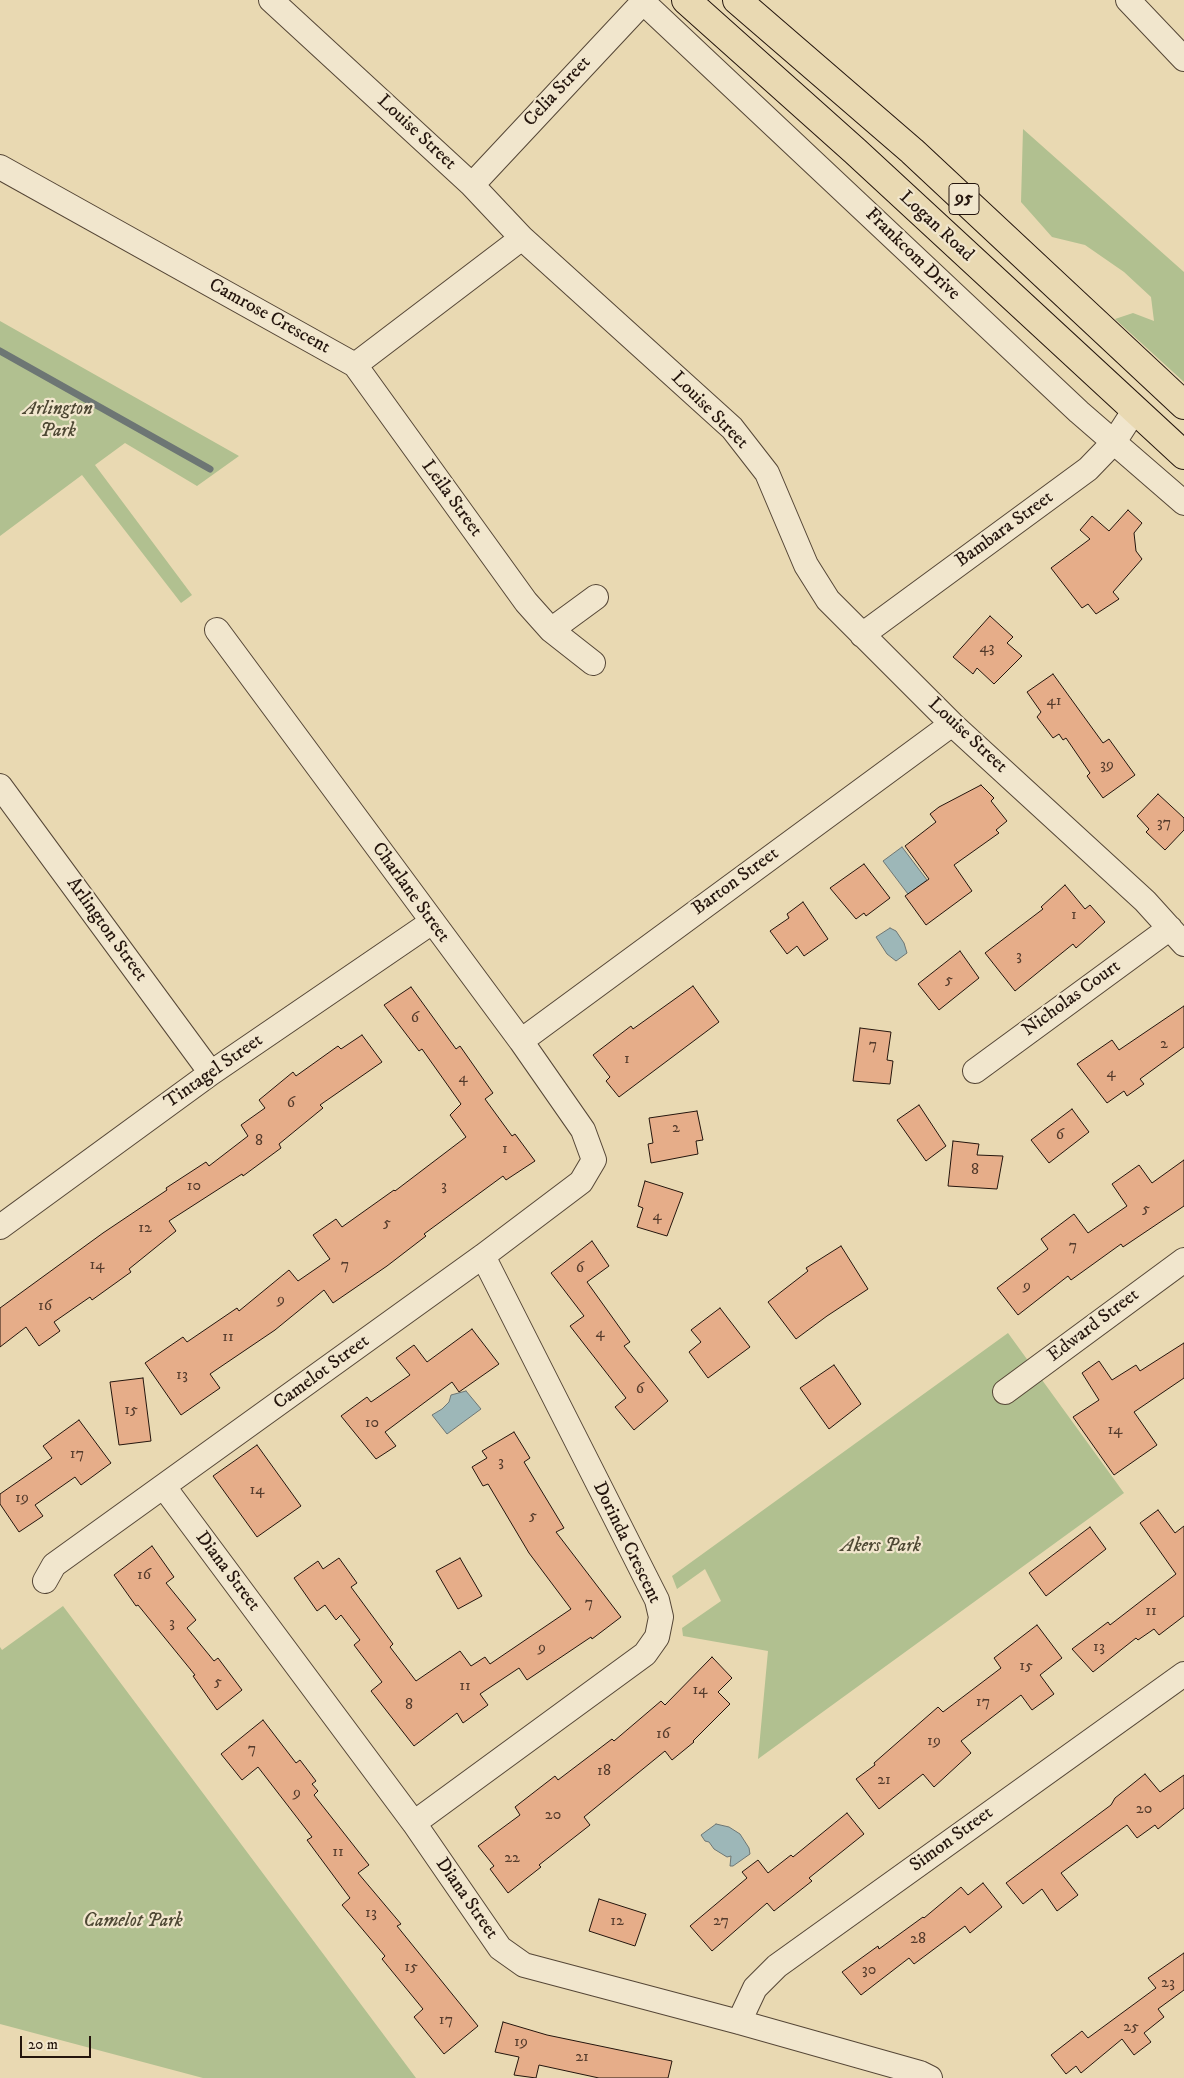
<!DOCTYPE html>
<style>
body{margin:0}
#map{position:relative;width:1184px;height:2078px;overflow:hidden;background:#e9d9b2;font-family:"IM FELL DW Pica",serif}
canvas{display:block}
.scale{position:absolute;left:20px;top:2036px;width:71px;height:22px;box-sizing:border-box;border:2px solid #24150d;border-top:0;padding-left:6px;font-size:15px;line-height:18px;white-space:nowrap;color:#24150d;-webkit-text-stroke:4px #f1e6cd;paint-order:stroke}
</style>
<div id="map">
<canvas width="1184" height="2078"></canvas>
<div class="scale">20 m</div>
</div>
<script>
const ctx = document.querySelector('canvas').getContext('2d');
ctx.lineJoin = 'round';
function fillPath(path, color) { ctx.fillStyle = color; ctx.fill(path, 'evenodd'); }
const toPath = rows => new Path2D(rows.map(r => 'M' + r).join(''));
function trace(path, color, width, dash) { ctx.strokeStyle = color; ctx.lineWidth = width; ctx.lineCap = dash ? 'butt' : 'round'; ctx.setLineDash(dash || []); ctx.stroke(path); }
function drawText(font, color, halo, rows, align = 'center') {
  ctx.font = font + ' "IM FELL DW Pica",serif'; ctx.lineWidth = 4.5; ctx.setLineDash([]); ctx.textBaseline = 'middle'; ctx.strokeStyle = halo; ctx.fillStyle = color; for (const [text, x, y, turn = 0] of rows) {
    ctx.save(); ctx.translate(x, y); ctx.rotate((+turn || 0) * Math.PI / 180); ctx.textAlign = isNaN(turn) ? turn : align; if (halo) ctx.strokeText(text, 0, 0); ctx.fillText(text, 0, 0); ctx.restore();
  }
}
fillPath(toPath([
 [1023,129,1184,272,1184,382,1115,319,1133,313,1154,321,1151,297,1124,272,1085,245,1052,237,1021,202],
 [0,321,239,456,197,486,125,443,95,465,192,595,181,603,82,475,0,536],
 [1008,1333,1124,1493,758,1759,768,1651,683,1636,682,1628,721,1601,705,1569,677,1589,672,1576],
 [63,1606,416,2078,203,2078,0,2024,0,1647,2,1650]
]), '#b1c090');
const water = toPath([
 [902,847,927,880,908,894,883,861,902,847],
 [890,928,896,931,904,943,907,953,896,961,887,954,876,937,890,928],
 [466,1391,481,1409,447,1434,432,1415,442,1409,449,1402,451,1395,466,1391],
 [716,1824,729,1827,740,1834,749,1848,750,1854,733,1866,730,1866,731,1856,727,1857,714,1849,709,1842,705,1841,701,1835,716,1824]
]);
fillPath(water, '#9db7b8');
trace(water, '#6d7674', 1);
trace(toPath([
 [0,351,210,469]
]), '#6d7674', 7);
const building = toPath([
 [1128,510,1142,523,1134,533,1136,551,1142,559,1113,592,1119,599,1096,614,1088,604,1082,608,1051,568,1090,539,1080,530,1092,516,1109,531,1128,510],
 [990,616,1013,637,1007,643,1022,656,994,684,977,668,973,674,953,657,990,616],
 [1053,674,1103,743,1109,739,1135,775,1103,798,1087,776,1090,773,1066,738,1063,740,1059,734,1053,738,1037,717,1041,712,1027,692,1053,674],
 [981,785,994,798,991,801,1007,821,996,830,999,833,954,865,972,891,926,925,905,896,929,879,905,846,936,822,930,814,939,807,981,785],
 [1158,794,1184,818,1184,830,1165,850,1146,832,1149,829,1137,816,1158,794],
 [864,864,890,898,866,916,864,913,856,919,830,888,864,864],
 [1065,885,1085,909,1090,905,1105,922,1076,948,1073,944,1015,991,985,953,1043,909,1041,907,1065,885],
 [803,902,828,939,804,956,797,946,787,954,770,931,789,918,787,914,803,902],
 [960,951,979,978,939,1010,918,984,960,951],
 [693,986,719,1022,619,1097,606,1081,610,1077,593,1055,631,1026,633,1029,693,986],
 [411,987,456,1049,460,1046,493,1093,485,1099,512,1136,515,1134,535,1161,506,1180,503,1176,424,1234,426,1236,387,1266,333,1303,324,1290,275,1330,210,1374,220,1388,181,1415,145,1363,183,1337,187,1342,237,1308,239,1311,289,1270,298,1281,330,1259,313,1235,336,1219,342,1227,394,1190,395,1191,466,1137,450,1115,461,1104,422,1049,419,1051,384,1005,411,987],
 [1184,1006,1184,1047,1140,1079,1144,1084,1127,1096,1124,1091,1107,1103,1077,1064,1112,1040,1119,1050,1184,1006],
 [860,1028,891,1032,887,1060,893,1061,890,1084,853,1081,860,1028],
 [362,1035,382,1062,320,1105,323,1108,279,1144,281,1148,243,1176,242,1174,169,1221,176,1231,129,1269,131,1272,92,1300,90,1297,54,1322,60,1331,39,1346,26,1327,0,1347,0,1308,103,1233,167,1190,166,1188,206,1162,209,1166,248,1136,241,1125,265,1108,259,1100,293,1072,296,1076,338,1046,341,1049,362,1035],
 [919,1105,946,1146,926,1161,897,1120,919,1105],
 [1072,1109,1089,1132,1049,1163,1031,1140,1072,1109],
 [697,1111,703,1140,696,1141,698,1154,651,1163,648,1144,653,1143,649,1118,697,1111],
 [953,1141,979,1144,977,1155,1003,1156,997,1189,948,1186,953,1141],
 [1184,1160,1184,1206,1123,1247,1121,1244,1071,1280,1068,1276,1018,1315,997,1288,1048,1249,1041,1239,1074,1214,1088,1233,1127,1206,1112,1184,1139,1165,1152,1183,1184,1160],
 [645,1181,683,1193,667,1236,637,1227,643,1208,638,1206,645,1181],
 [592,1241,609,1266,587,1282,630,1342,624,1346,668,1401,634,1430,615,1407,626,1398,570,1326,584,1316,551,1273,592,1241],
 [841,1246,868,1289,827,1316,796,1339,768,1302,808,1271,806,1268,841,1246],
 [720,1308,750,1347,708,1378,689,1352,701,1342,691,1330,720,1308],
 [472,1329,499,1364,459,1392,452,1382,385,1432,396,1446,376,1459,341,1416,367,1397,371,1402,410,1375,396,1358,414,1345,427,1362,472,1329],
 [1184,1343,1184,1378,1134,1412,1157,1445,1114,1475,1073,1417,1099,1400,1082,1373,1099,1361,1112,1380,1136,1365,1140,1371,1184,1343],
 [834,1365,861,1404,829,1429,800,1388,834,1365],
 [143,1378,151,1441,119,1445,110,1382,143,1378],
 [79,1420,111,1463,81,1485,75,1477,35,1505,43,1516,19,1532,0,1504,0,1494,52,1458,43,1446,79,1420],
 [514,1432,530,1458,524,1462,564,1528,556,1532,621,1617,592,1639,591,1637,527,1680,519,1668,480,1694,488,1705,463,1723,457,1713,414,1746,371,1691,382,1682,354,1645,360,1640,341,1615,336,1620,325,1605,317,1611,294,1578,318,1561,323,1569,339,1558,357,1583,351,1587,393,1644,390,1647,416,1681,460,1651,471,1666,485,1657,490,1664,571,1609,529,1553,488,1484,483,1486,472,1467,487,1458,482,1451,514,1432],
 [257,1445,301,1506,257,1537,213,1476,257,1445],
 [1158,1510,1175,1533,1184,1526,1184,1616,1159,1635,1154,1629,1138,1640,1136,1638,1093,1672,1072,1649,1108,1622,1110,1625,1176,1574,1140,1523,1158,1510],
 [1090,1527,1106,1549,1046,1596,1029,1573,1090,1527],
 [152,1546,174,1577,166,1583,196,1620,187,1628,214,1661,218,1658,242,1690,217,1710,193,1676,195,1675,138,1605,136,1606,114,1575,152,1546],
 [460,1558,482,1596,458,1609,436,1571,460,1558],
 [1037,1625,1062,1658,1040,1675,1054,1694,1032,1710,1021,1695,961,1741,971,1753,934,1787,923,1774,879,1809,856,1779,875,1765,874,1763,938,1707,943,1712,1001,1668,994,1658,1037,1625],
 [712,1657,732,1678,718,1692,730,1704,693,1741,694,1742,672,1760,665,1751,584,1817,590,1825,539,1865,541,1867,508,1893,490,1869,494,1866,478,1846,520,1815,515,1807,555,1776,558,1780,612,1739,614,1741,661,1701,665,1705,712,1657],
 [263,1720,296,1763,300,1760,316,1781,312,1784,318,1791,314,1795,369,1865,358,1873,401,1924,397,1926,478,2026,444,2054,414,2017,423,2009,382,1959,385,1956,342,1905,350,1898,307,1840,312,1837,258,1767,242,1780,221,1754,263,1720],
 [1145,1774,1160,1792,1184,1775,1184,1808,1158,1829,1155,1825,1137,1838,1127,1825,1061,1873,1078,1895,1057,1911,1042,1889,1023,1904,1006,1883,1111,1805,1115,1798,1145,1774],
 [847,1813,864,1834,809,1878,812,1881,774,1911,767,1903,712,1951,690,1926,747,1878,742,1872,758,1860,768,1873,791,1855,793,1857,847,1813],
 [983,1883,1002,1907,970,1933,965,1926,914,1964,909,1958,861,1995,842,1972,878,1946,879,1949,923,1917,924,1918,961,1887,968,1895,983,1883],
 [599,1899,646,1914,635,1946,589,1931,599,1899],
 [1184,1953,1184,1990,1158,2009,1164,2017,1144,2033,1151,2042,1134,2055,1122,2039,1081,2073,1076,2066,1066,2074,1051,2055,1082,2031,1088,2038,1156,1988,1148,1978,1184,1953],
 [503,2022,547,2035,672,2061,668,2078,599,2078,539,2065,536,2078,514,2075,519,2057,495,2052,503,2022]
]);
fillPath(building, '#e6ad89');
trace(building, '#24150d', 1);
const minor = toPath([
 [271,0,472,185,522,238,732,428,767,473,806,565,828,600,952,724,1145,901,1184,944],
 [1128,0,1184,59],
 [643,2,1079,412,1184,503],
 [0,167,355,365,522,238],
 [472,185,645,0],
 [355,365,526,602,551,630,593,663],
 [551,630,596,597],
 [862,635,1088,469,1114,442,1134,411],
 [0,786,211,1073],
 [521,1041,952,724],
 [975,1071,1170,928],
 [0,1227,211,1073,432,922],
 [1005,1392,1184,1260],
 [164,1487,414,1823,500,1948,524,1965,739,2022,920,2073,930,2078],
 [45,1581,54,1565,483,1256,581,1182,594,1160,583,1130,521,1041,217,630],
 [414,1823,645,1654,657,1637,661,1617,657,1600,483,1256],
 [739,2022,755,1988,777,1966,1184,1674]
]);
const primary = toPath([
 [686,0,855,151,1184,455],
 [737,0,912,151,1184,405]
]);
trace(minor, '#554636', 26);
trace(primary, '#24150d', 30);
trace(minor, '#f1e6cd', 24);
trace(primary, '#e9d9b2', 28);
drawText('16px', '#543b2c', null, [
 ["43",987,649],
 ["41",1054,702],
 ["39",1107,766],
 ["37",1164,824],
 ["1",1074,916],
 ["3",1019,957],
 ["5",949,981],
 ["6",415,1019],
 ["2",1164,1045],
 ["7",873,1046],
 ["1",627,1060],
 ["4",1111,1074],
 ["4",463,1079],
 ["6",291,1104],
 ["2",676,1129],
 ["6",1060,1136],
 ["8",259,1142],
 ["1",505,1150],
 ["8",975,1171],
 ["10",194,1187],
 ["3",444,1187],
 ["5",1146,1210],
 ["4",657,1217],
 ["5",387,1224],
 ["12",145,1229],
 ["7",1073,1247],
 ["14",97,1266],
 ["7",345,1266],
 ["6",580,1269],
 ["9",1027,1287],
 ["9",281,1301],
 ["16",45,1307],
 ["4",600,1334],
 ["11",228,1338],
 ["13",182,1376],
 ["6",640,1390],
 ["15",131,1411],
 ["10",372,1424],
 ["14",1115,1431],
 ["17",77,1455],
 ["3",501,1463],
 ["14",257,1491],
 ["19",22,1499],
 ["5",533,1517],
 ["16",144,1576],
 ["7",589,1604],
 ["11",1151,1612],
 ["3",172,1624],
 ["13",1099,1648],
 ["9",542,1649],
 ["15",1026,1667],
 ["5",218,1683],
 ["11",465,1687],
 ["14",700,1691],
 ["17",983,1703],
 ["8",409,1706],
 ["16",663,1735],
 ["19",934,1742],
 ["7",252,1750],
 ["18",604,1772],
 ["21",884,1781],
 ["9",297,1794],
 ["20",1144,1810],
 ["20",553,1816],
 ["11",338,1853],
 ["22",512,1859],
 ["13",371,1914],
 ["12",617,1922],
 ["27",721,1922],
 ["28",918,1940],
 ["15",411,1968],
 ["30",869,1971],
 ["23",1168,1984],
 ["17",446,2021],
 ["25",1131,2028],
 ["19",521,2043],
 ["21",582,2058]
]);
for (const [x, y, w] of [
 [964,199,30]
]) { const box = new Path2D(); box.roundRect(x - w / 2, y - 15.5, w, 31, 4); ctx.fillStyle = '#f1e6cd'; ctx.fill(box); trace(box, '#24150d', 1); }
drawText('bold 18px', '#24150d', null, [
 ["95",964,199]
]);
drawText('19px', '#24150d', '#f1e6cd', [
 ["Celia Street",558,92,-47],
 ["Louise Street",416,133,43],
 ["Logan Road",936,227,43],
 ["Frankcom Drive",912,255,44],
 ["Camrose Crescent",269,317,29],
 ["Louise Street",709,411,45],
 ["Leila Street",451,499,54],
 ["Bambara Street",1005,530,-36],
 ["Louise Street",967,736,43],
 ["Barton Street",736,882,-36],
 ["Charlane Street",410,893,54],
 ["Arlington Street",106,930,54],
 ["Nicholas Court",1072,999,-36],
 ["Tintagel Street",214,1072,-35],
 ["Edward Street",1094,1326,-37],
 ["Camelot Street",322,1373,-36],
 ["Dorinda Crescent",626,1543,64],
 ["Diana Street",227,1572,53],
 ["Simon Street",952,1840,-36],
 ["Diana Street",466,1899,55]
]);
drawText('italic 19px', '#4e4834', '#f1e6cd', [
 ["Arlington",58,410],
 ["Park",58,432],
 ["Akers Park",881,1547],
 ["Camelot Park",133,1922]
]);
</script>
